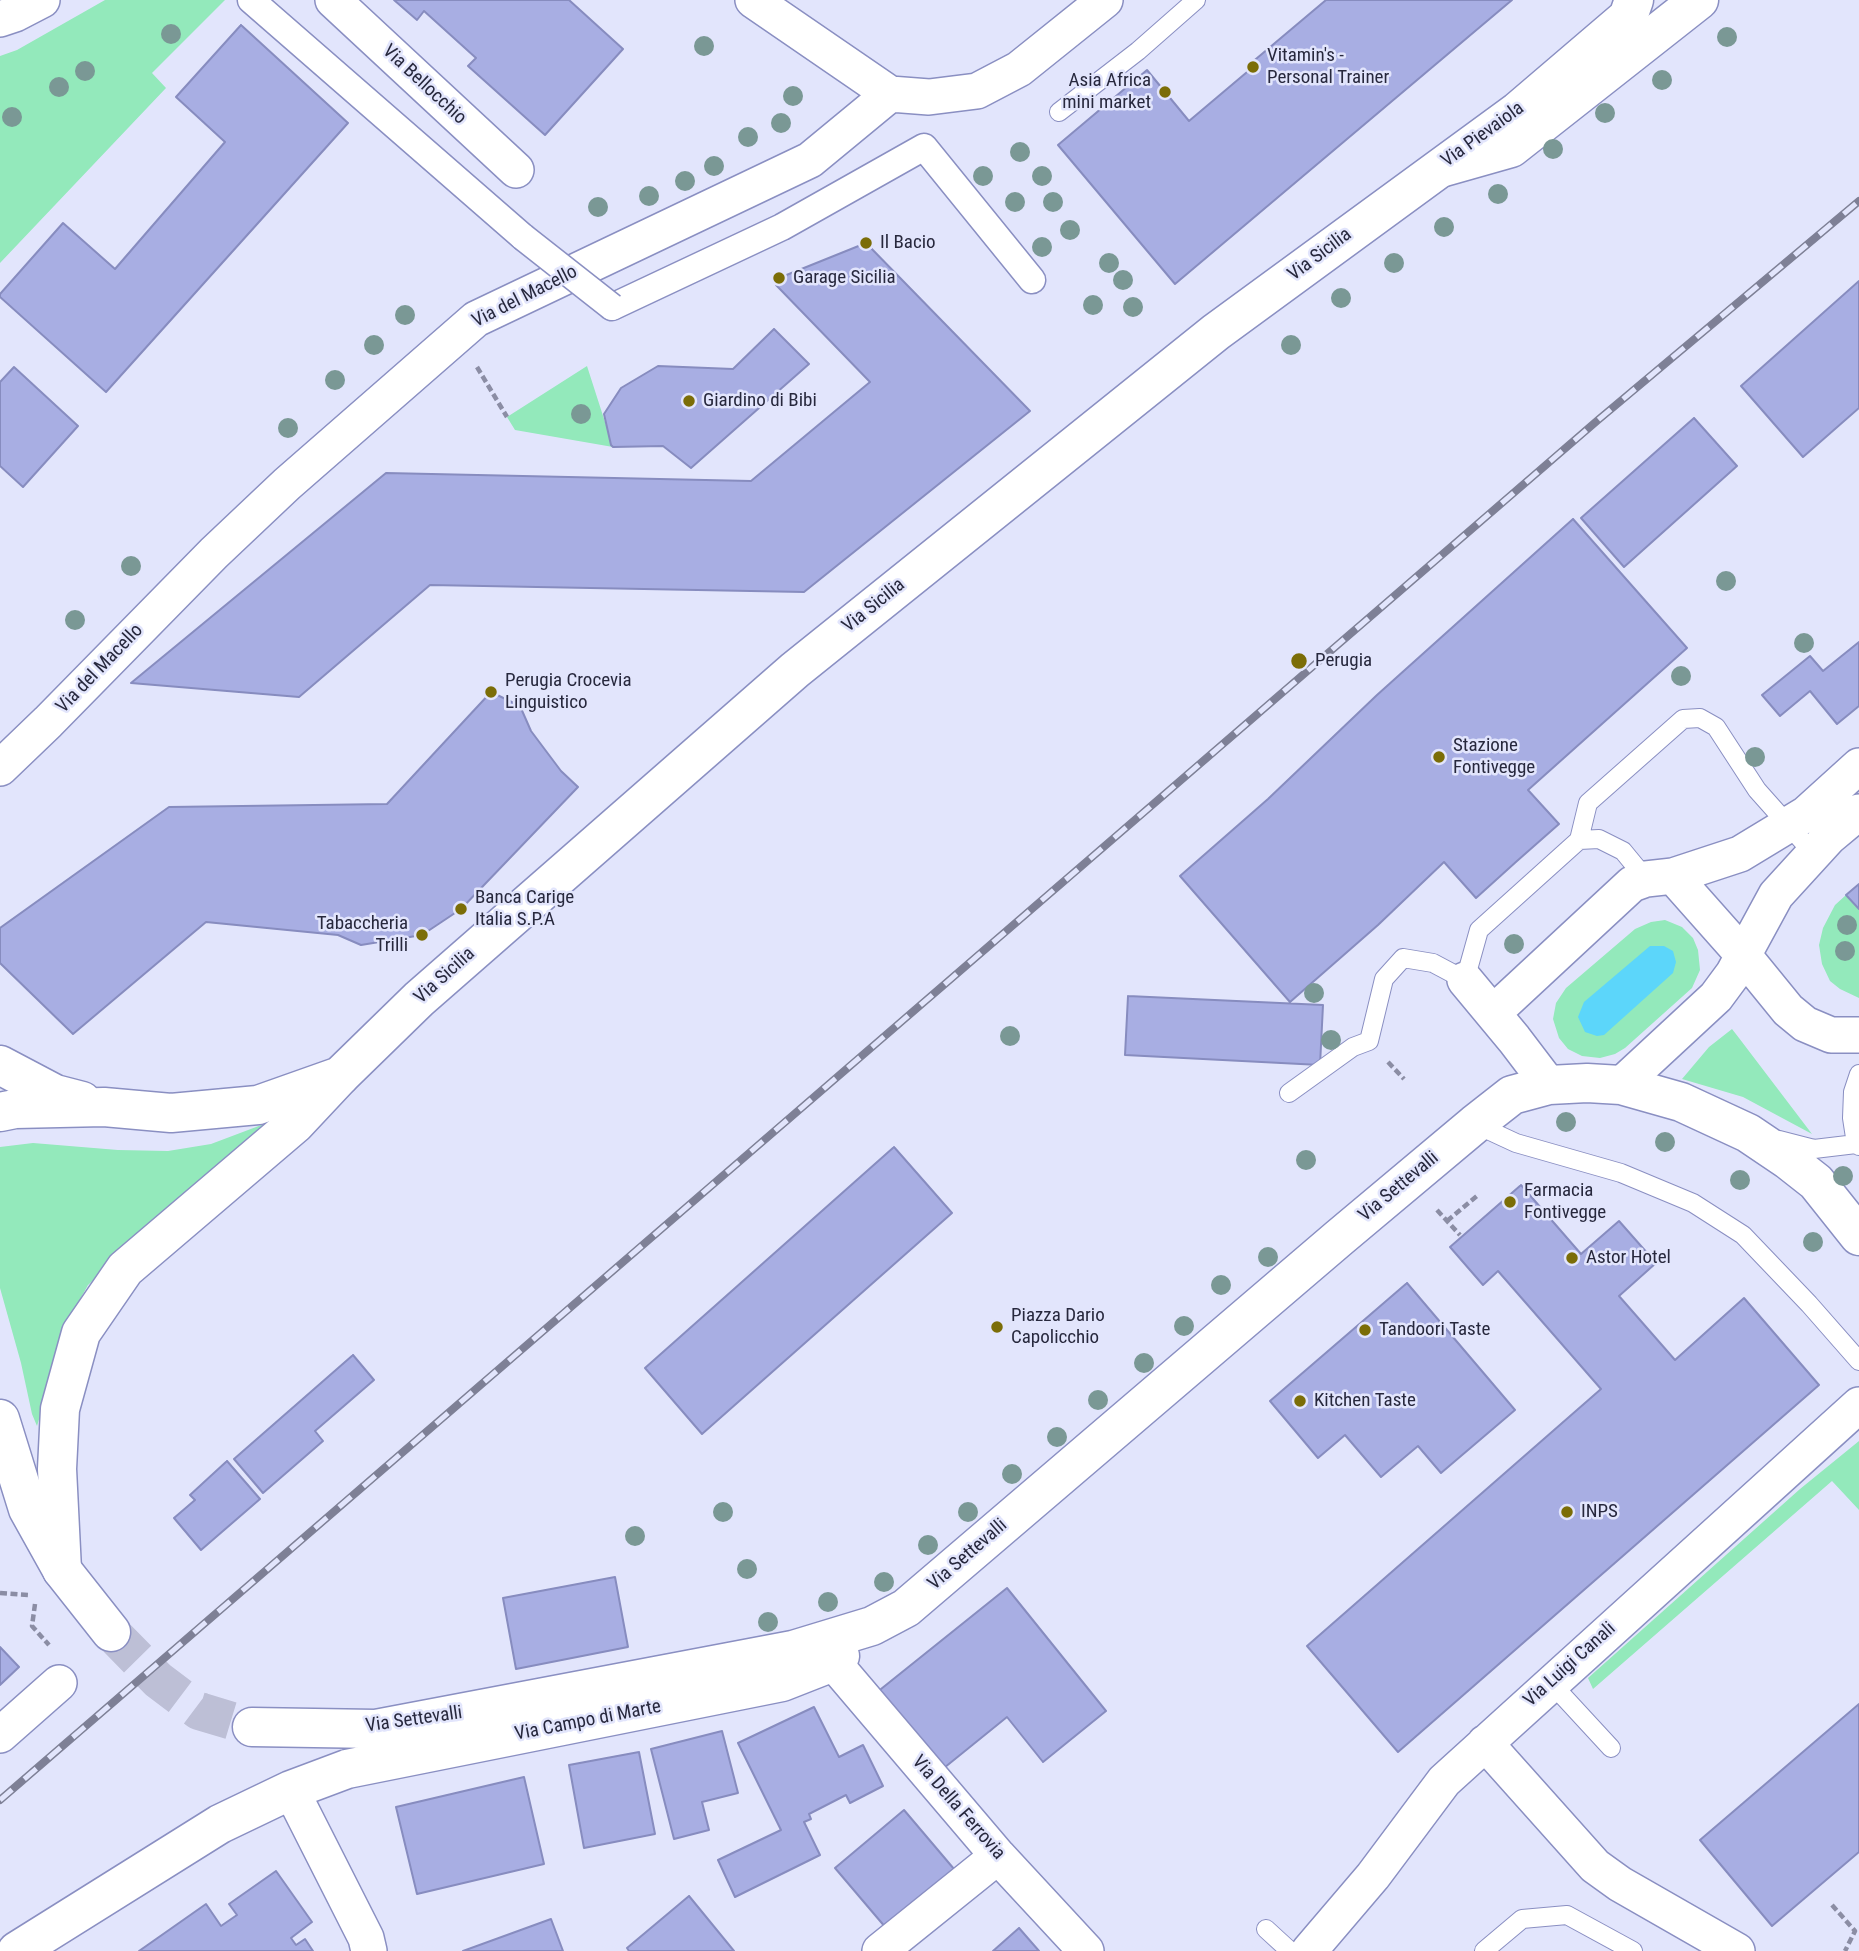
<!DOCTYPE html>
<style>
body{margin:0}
canvas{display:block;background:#e2e5fc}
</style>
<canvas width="1859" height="1951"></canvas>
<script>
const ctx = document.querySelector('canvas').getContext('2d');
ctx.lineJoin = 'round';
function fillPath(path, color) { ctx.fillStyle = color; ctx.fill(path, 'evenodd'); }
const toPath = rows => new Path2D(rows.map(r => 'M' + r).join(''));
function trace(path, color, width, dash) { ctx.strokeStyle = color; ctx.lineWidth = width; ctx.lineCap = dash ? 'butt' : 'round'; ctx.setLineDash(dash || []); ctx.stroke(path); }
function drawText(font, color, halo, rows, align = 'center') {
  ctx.font = font + ' "Roboto Condensed",sans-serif'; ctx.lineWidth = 5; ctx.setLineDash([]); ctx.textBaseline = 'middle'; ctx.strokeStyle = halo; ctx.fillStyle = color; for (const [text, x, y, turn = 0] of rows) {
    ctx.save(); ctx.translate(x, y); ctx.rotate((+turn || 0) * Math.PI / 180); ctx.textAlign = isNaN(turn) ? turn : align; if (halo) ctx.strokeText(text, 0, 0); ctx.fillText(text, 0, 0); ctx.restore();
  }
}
fillPath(toPath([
 [105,0,225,0,152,73,166,88,0,263,0,56,17,50],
 [587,366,613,447,515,430,507,417],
 [1846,895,1859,910,1859,998,1840,989,1830,981,1822,964,1819,945,1823,928,1835,905],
 [1665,920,1682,927,1693,938,1698,950,1700,970,1692,988,1625,1048,1615,1054,1600,1058,1582,1056,1568,1049,1559,1038,1553,1019,1556,1003,1566,988,1635,929,1651,922],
 [1732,1029,1739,1038,1812,1134,1743,1097,1682,1079,1709,1047],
 [264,1124,197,1183,88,1285,68,1321,37,1426,32,1414,21,1363,0,1288,0,1147,33,1143,118,1150,168,1151,211,1144],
 [1859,1441,1859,1510,1832,1481,1593,1689,1588,1678,1800,1489]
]), '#93e9bb');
fillPath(toPath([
 [1650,946,1664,946,1673,951,1676,962,1673,973,1604,1035,1597,1036,1585,1032,1578,1017,1584,1002]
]), '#5cd6fa');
const building = toPath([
 [394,0,569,0,623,49,545,135,468,66,476,58,424,11,417,20,394,0],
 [1326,0,1512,0,1175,284,1058,145,1147,70,1189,121,1253,67,1250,64,1326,0],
 [241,25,348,123,106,392,0,297,0,294,63,223,115,269,225,142,176,97,241,25],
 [866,243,1030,411,804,592,430,585,299,697,131,683,386,473,751,481,870,382,776,285,779,278,866,243],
 [1859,281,1859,408,1803,457,1741,386,1859,281],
 [774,329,809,364,691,468,663,446,613,447,611,445,604,414,621,388,658,366,733,369,774,329],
 [14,367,78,426,23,487,0,466,0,382,14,367],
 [1694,418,1737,466,1624,567,1581,518,1694,418],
 [1573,519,1687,648,1528,790,1559,824,1517,861,1476,898,1444,862,1378,925,1290,1002,1180,876,1268,799,1377,695,1573,519],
 [1859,642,1859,706,1837,724,1810,691,1780,716,1762,695,1810,656,1823,671,1859,642],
 [491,692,520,706,531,731,561,771,578,787,461,909,422,935,361,945,338,935,206,922,73,1034,0,963,0,928,169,807,387,804,491,692],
 [1859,884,1859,909,1846,895,1859,884],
 [1128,996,1323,1005,1320,1065,1125,1055,1128,996],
 [894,1147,952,1213,702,1434,645,1368,894,1147],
 [1521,1185,1581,1254,1619,1221,1656,1263,1619,1296,1675,1360,1744,1298,1819,1385,1398,1752,1307,1646,1601,1389,1498,1271,1483,1285,1450,1247,1521,1185],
 [1407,1283,1515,1410,1441,1473,1418,1446,1381,1477,1345,1435,1318,1458,1270,1401,1407,1283],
 [353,1355,374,1380,315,1431,323,1441,263,1493,234,1459,353,1355],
 [227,1461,260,1499,201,1550,174,1518,195,1500,190,1495,227,1461],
 [615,1577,628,1647,516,1669,503,1598,615,1577],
 [1007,1588,1106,1711,1043,1762,1007,1717,939,1772,876,1693,1007,1588],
 [0,1647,19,1667,0,1685,0,1647],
 [1859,1704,1859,1852,1772,1926,1700,1840,1859,1704],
 [814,1707,839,1757,863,1745,883,1786,850,1803,846,1795,809,1814,811,1819,804,1822,820,1855,735,1897,718,1860,781,1830,738,1743,814,1707],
 [722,1731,738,1793,702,1802,709,1830,674,1839,651,1749,722,1731],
 [639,1752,655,1834,584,1848,569,1765,639,1752],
 [524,1777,544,1864,417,1894,396,1807,524,1777],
 [904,1810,954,1869,886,1928,835,1868,904,1810],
 [276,1871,312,1922,291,1938,296,1945,305,1939,313,1951,139,1951,206,1904,221,1926,237,1915,229,1904,276,1871],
 [689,1896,734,1951,629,1951,627,1948,689,1896],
 [551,1919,563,1951,463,1951,551,1919],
 [1019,1928,1039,1951,993,1951,1019,1928]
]);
fillPath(building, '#a8aee3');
trace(building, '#878cbf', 2);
trace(toPath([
 [111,1632,158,1680,199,1711,252,1727]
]), '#bdbfd6', 38, [38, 19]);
const service = toPath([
 [1059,112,1138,51,1196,0],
 [1579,840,1588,803,1683,719,1700,718,1716,727,1757,790,1814,854],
 [1859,1074,1853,1092,1852,1118,1856,1144,1859,1146],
 [1289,1093,1353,1047,1369,1041,1384,979,1403,958,1433,963,1465,980,1479,930,1579,840,1599,839,1623,851,1646,879],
 [1475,1124,1516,1143,1621,1173,1693,1203,1743,1235,1809,1304,1859,1361],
 [1779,1140,1814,1149,1856,1144],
 [1551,1683,1611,1748],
 [1266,1929,1290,1951],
 [1484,1951,1522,1919,1567,1915,1633,1951]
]);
const pedestrian = toPath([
 [251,0,523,237],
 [612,307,782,227,924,147,1032,280]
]);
const minor = toPath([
 [333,0,516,170],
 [753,0,890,94],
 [0,19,15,14,42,0],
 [0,768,48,722,214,553,287,484,476,319,810,160,890,94,929,97,977,91,1019,69,1105,0],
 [1673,876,1744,956,1788,1010,1805,1024,1831,1035,1859,1035],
 [1465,980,1514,1039,1549,1085],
 [1493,1013,1632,884,1646,879,1673,876,1740,854,1806,814,1859,766],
 [1621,1085,1716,997,1733,974,1776,895,1829,837,1859,812],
 [833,1662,998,1856,1086,1951],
 [0,1735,59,1683],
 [1485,1743,1595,1866,1620,1884,1737,1951],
 [291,1790,366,1938,369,1951],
 [880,1951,998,1856],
 [1309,1951,1373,1876,1444,1781,1859,1405]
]);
const tertiary = toPath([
 [1444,167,1511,148,1699,0],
 [62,1570,57,1469,60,1409,81,1333,125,1269,295,1124,340,1076]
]);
const secondary = toPath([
 [0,1065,55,1094,82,1101],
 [0,1112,15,1109,104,1107,171,1113,258,1105,340,1076,419,999,795,670,1216,332,1518,111,1628,17,1634,0],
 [0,1419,28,1509,62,1570,111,1632],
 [252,1727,376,1729,793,1650,872,1626,906,1608,1339,1238,1475,1124,1512,1095,1549,1085,1587,1083,1621,1085,1681,1102,1748,1133,1788,1160,1816,1182,1859,1236],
 [17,1951,220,1824,291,1790,347,1769,782,1682,833,1662,840,1656]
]);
trace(service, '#8a8fc2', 20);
trace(pedestrian, '#8a8fc2', 29);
trace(minor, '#8a8fc2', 38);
trace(tertiary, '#8a8fc2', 41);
trace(secondary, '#8a8fc2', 41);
trace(toPath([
 [477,367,507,417],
 [1388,1062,1404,1079],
 [1437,1210,1460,1235],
 [1447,1221,1477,1196],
 [0,1593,29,1595],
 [35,1604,32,1626,49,1645],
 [1832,1905,1855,1931,1845,1951]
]), '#8b8da4', 4.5, [7, 3.5]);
trace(service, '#fff', 18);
trace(pedestrian, '#fff', 26);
trace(minor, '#fff', 35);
trace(tertiary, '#fff', 38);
trace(secondary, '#fff', 38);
const rail = toPath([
 [0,1800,1598,420,1859,201]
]);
trace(rail, '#7e8096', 8);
trace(rail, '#e2e5fc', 5, [16]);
const pedestrianBridge = toPath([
 [523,237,612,307]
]);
trace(pedestrianBridge, '#8a8fc2', 29, []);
trace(pedestrianBridge, '#fff', 26);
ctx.fillStyle = '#7a9895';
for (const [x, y] of [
 [171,34],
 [1727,37],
 [704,46],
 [85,71],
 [1662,80],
 [59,87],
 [793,96],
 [1605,113],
 [12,117],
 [781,123],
 [748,137],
 [1553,149],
 [1020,152],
 [714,166],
 [983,176],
 [1042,176],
 [685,181],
 [1498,194],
 [649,196],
 [1015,202],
 [1053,202],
 [598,207],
 [1444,227],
 [1070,230],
 [1042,247],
 [1109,263],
 [1394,263],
 [1123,280],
 [1341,298],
 [1093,305],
 [1133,307],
 [405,315],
 [374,345],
 [1291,345],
 [335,380],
 [581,414],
 [288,428],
 [131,566],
 [1726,581],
 [75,620],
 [1804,643],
 [1681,676],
 [1755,757],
 [1847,925],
 [1514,944],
 [1845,951],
 [1314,993],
 [1010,1036],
 [1331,1040],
 [1566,1122],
 [1665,1142],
 [1306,1160],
 [1843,1176],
 [1740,1180],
 [1813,1242],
 [1268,1257],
 [1221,1285],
 [1184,1326],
 [1144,1363],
 [1098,1400],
 [1057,1437],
 [1012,1474],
 [723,1512],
 [968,1512],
 [635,1536],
 [928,1545],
 [747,1569],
 [884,1582],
 [828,1602],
 [768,1622]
]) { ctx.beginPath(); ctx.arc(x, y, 10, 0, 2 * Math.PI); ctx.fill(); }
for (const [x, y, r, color] of [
 [1253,67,7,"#7b6d07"],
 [1165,92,7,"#7b6d07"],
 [866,243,7,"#7b6d07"],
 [779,278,7,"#7b6d07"],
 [689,401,7,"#7b6d07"],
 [1299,661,9,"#7b6d07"],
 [491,692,7,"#7b6d07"],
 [1439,757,7,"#7b6d07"],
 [461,909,7,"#7b6d07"],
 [422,935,7,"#7b6d07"],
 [1510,1202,7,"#7b6d07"],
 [1572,1258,7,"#7b6d07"],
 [997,1327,7,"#7b6d07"],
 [1365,1330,7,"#7b6d07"],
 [1300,1401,7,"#7b6d07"],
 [1567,1512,7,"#7b6d07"]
]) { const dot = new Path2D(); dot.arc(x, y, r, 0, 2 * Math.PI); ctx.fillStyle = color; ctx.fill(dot); trace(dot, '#e2e5fc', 2.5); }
drawText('19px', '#27283d', '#e2e5fc', [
 ["Vitamin's -",1267,56],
 ["Personal Trainer",1267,78],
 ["Asia Africa",1151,81,"right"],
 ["mini market",1151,103,"right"],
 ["Il Bacio",880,243],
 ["Garage Sicilia",793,278],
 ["Giardino di Bibi",703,401],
 ["Perugia",1315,661],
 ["Perugia Crocevia",505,681],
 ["Linguistico",505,703],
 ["Stazione",1453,746],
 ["Fontivegge",1453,768],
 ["Banca Carige",475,898],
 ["Italia S.P.A",475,920],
 ["Tabaccheria",408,924,"right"],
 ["Trilli",408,946,"right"],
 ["Farmacia",1524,1191],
 ["Fontivegge",1524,1213],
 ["Astor Hotel",1586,1258],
 ["Piazza Dario",1011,1316],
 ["Capolicchio",1011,1338],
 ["Tandoori Taste",1379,1330],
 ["Kitchen Taste",1314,1401],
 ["INPS",1581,1512]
], 'left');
drawText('19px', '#27283d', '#e2e5fc', [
 ["Via Bellocchio",424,85,43],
 ["Via Pievaiola",1483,135,-36],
 ["Via Sicilia",1320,255,-37],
 ["Via del Macello",525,297,-27],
 ["Via Sicilia",874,606,-39],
 ["Via del Macello",100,669,-46],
 ["Via Sicilia",445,976,-42],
 ["Via Settevalli",1399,1187,-40],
 ["Via Settevalli",968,1555,-41],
 ["Via Luigi Canali",1570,1665,-42],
 ["Via Settevalli",414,1720,-8],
 ["Via Campo di Marte",588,1721,-11],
 ["Via Della Ferrovia",958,1808,49]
]);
</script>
